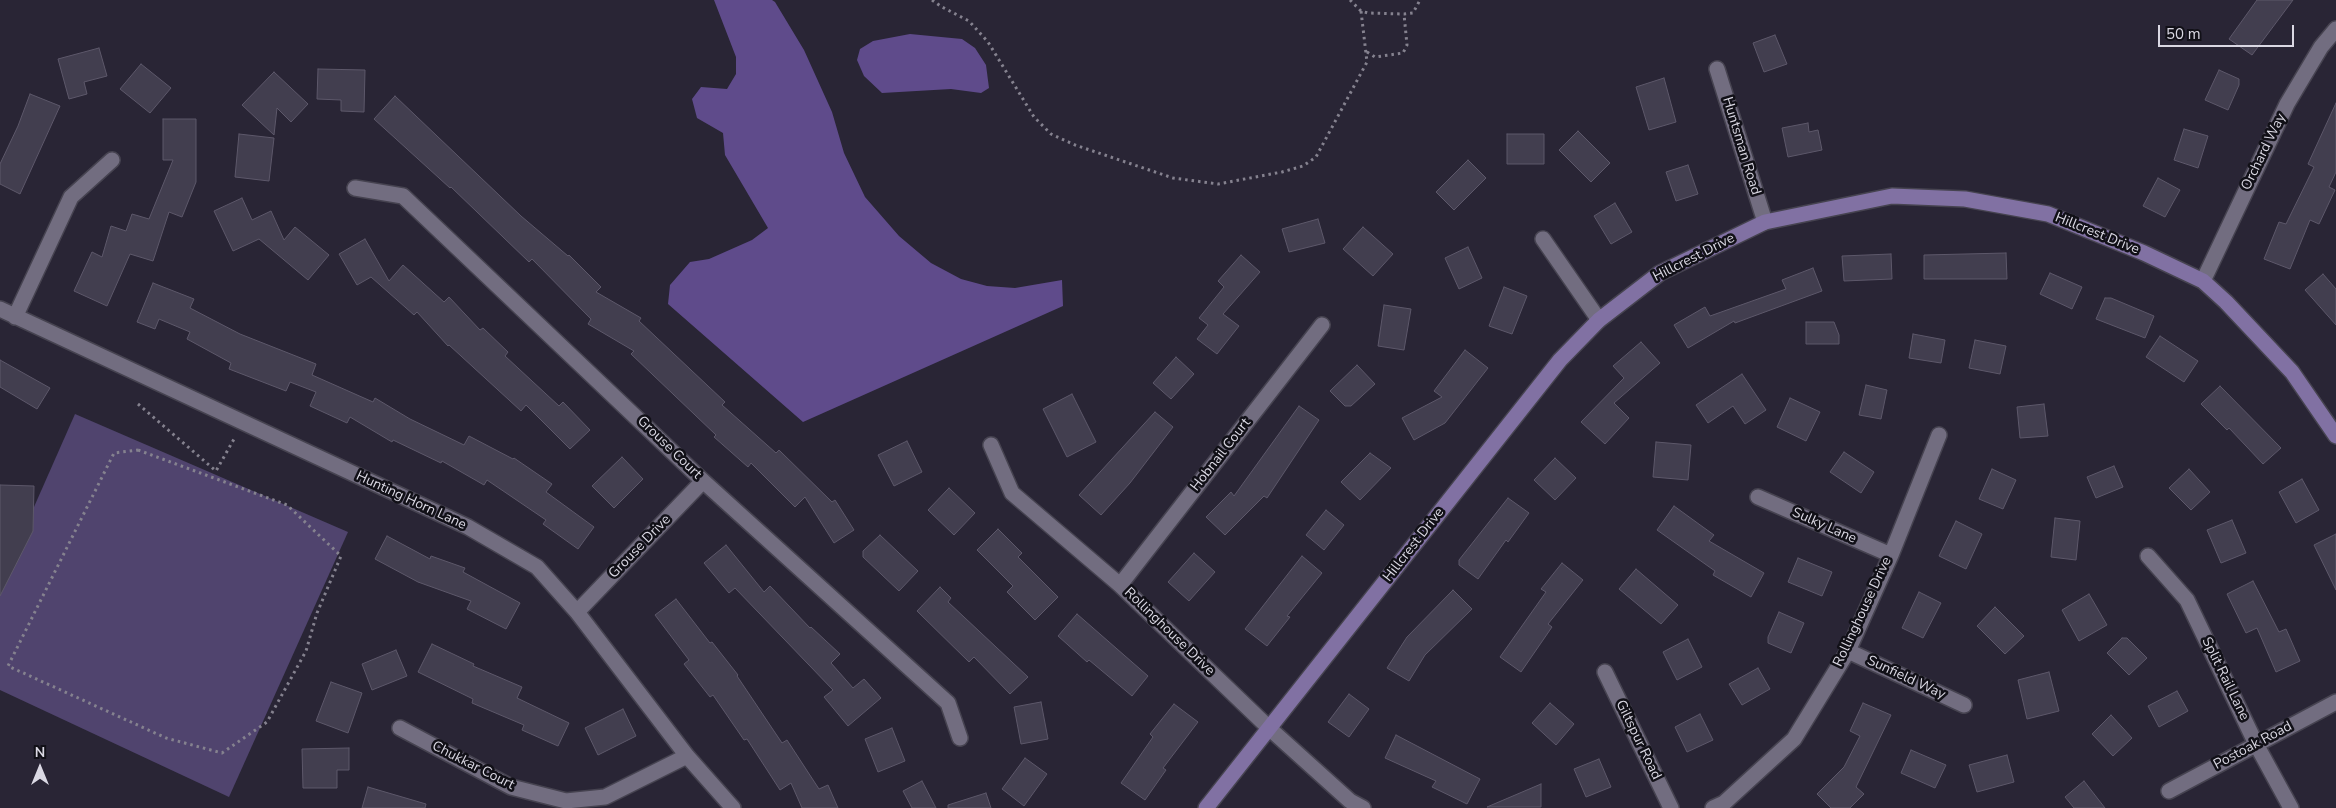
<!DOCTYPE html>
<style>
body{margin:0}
#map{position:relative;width:2336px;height:808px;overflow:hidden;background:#292535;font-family:"Nunito Sans",sans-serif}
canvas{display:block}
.north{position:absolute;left:15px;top:743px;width:50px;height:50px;-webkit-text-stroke:4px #111017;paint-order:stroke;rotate:0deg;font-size:14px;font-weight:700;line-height:20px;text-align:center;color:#dad8e3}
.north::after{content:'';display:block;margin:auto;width:18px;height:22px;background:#dad8e3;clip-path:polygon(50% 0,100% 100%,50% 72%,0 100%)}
.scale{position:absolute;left:2158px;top:25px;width:136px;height:22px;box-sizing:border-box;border:2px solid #dad8e3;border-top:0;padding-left:6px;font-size:15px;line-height:18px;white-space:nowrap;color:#dad8e3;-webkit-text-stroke:4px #111017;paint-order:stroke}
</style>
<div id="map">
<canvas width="2336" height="808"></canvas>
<div class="north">N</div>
<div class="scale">50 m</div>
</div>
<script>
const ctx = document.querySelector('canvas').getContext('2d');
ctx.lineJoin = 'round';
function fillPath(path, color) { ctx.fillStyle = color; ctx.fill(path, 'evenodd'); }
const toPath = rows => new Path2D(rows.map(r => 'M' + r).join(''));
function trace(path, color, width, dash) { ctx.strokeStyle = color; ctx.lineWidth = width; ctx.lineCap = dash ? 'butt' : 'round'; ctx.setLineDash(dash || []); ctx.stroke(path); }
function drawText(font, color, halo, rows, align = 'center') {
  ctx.font = font + ' "Nunito Sans",sans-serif'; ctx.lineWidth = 5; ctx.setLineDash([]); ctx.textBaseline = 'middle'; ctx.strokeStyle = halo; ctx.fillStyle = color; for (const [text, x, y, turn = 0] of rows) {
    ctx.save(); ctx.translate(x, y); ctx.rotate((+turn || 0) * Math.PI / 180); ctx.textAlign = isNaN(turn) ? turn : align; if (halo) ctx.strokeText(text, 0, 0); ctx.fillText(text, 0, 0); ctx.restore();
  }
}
fillPath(toPath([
 [75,414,348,532,229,797,0,690,0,584]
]), '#50446e');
fillPath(toPath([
 [714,0,772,0,775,2,804,50,832,112,844,153,865,197,899,236,931,263,961,279,987,286,1015,288,1062,280,1063,306,803,422,668,304,670,285,690,262,709,259,752,240,768,228,725,155,723,133,697,118,692,99,701,87,727,89,736,74,736,57],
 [910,34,962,39,975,48,986,65,989,88,981,93,951,89,882,93,864,76,857,60,860,49,873,41]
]), '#5f4b8b');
const building = toPath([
 [2257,0,2293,0,2252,55,2229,39,2257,0],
 [1775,35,1787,64,1764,72,1753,43,1775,35],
 [99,48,107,76,84,82,87,94,69,99,58,59,99,48],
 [141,64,171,88,150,113,120,89,141,64],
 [318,69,365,70,364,112,341,111,341,100,317,99,318,69],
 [2219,70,2239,79,2239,85,2228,110,2205,100,2219,70],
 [274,72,308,104,291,122,277,108,274,135,242,105,274,72],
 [1664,78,1676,122,1649,130,1636,87,1664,78],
 [30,94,60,106,20,194,0,184,0,164,18,126,30,94],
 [395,96,521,216,568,256,569,255,601,287,596,292,641,318,639,321,725,402,722,405,776,453,779,450,832,502,835,500,854,530,834,543,805,497,795,507,751,463,748,467,714,437,716,435,631,354,634,351,588,324,591,319,532,259,529,262,451,187,450,188,374,119,395,96],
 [2336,103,2336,172,2329,187,2335,190,2319,224,2310,220,2290,269,2264,259,2279,222,2286,224,2314,167,2308,164,2336,103],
 [163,119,196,119,196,182,182,217,169,212,153,261,130,254,107,306,74,291,92,252,102,257,111,226,126,231,132,214,149,219,173,160,163,160,163,119],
 [1808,123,1809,132,1818,130,1822,150,1788,157,1782,128,1808,123],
 [2184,129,2208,136,2198,168,2174,160,2184,129],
 [1578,131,1610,163,1591,182,1559,150,1578,131],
 [239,134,274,138,269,181,235,177,239,134],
 [1507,134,1544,134,1544,164,1507,164,1507,134],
 [1468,160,1486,178,1454,210,1436,192,1468,160],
 [1688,165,1698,194,1676,201,1666,172,1688,165],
 [2158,178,2180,190,2165,217,2143,206,2158,178],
 [242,198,252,220,271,211,284,240,295,227,329,255,308,280,259,239,233,251,214,211,242,198],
 [1615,203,1632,232,1611,244,1594,216,1615,203],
 [1318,219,1325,243,1289,252,1282,229,1318,219],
 [1363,227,1393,254,1373,276,1343,249,1363,227],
 [365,239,389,281,403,265,444,302,449,297,480,330,483,328,508,352,505,356,559,406,563,402,590,430,570,449,526,405,521,411,449,345,448,346,417,312,414,315,371,277,357,285,339,254,365,239],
 [1468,247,1482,278,1459,289,1445,258,1468,247],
 [2006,253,2007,279,1924,279,1924,255,2006,253],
 [1891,254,1892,279,1844,281,1842,256,1891,254],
 [1241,255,1260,272,1223,314,1239,326,1217,354,1197,339,1208,325,1199,318,1224,287,1218,281,1241,255],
 [1813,268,1822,291,1735,323,1734,321,1688,348,1674,325,1705,307,1710,316,1786,289,1782,280,1813,268],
 [2050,273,2082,287,2072,309,2040,294,2050,273],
 [2323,274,2336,289,2336,325,2305,290,2323,274],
 [153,283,194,299,190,308,240,334,316,364,312,375,373,402,375,398,410,419,464,445,469,436,513,459,514,458,552,484,546,492,594,527,578,549,543,524,546,520,487,480,484,485,442,461,441,463,393,440,392,442,350,417,347,423,310,406,316,392,290,382,286,391,229,369,231,363,187,339,190,332,159,319,155,329,137,322,153,283],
 [1504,287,1527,296,1512,334,1489,326,1504,287],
 [2105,298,2111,298,2154,316,2145,338,2096,319,2105,298],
 [1384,305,1411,309,1404,350,1378,346,1384,305],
 [1806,322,1834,322,1839,335,1839,344,1806,344,1806,322],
 [1913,334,1945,340,1941,363,1909,358,1913,334],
 [2160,336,2198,361,2184,382,2146,357,2160,336],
 [1975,340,2006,346,2000,374,1969,368,1975,340],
 [1641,342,1660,363,1614,403,1629,418,1605,444,1581,422,1624,378,1613,366,1641,342],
 [1465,350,1488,368,1445,423,1414,440,1402,418,1442,397,1434,391,1465,350],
 [1176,357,1194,374,1171,399,1153,383,1176,357],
 [0,360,50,388,37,409,0,387,0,360],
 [1357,365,1375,384,1351,406,1345,406,1330,391,1357,365],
 [1742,374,1766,410,1745,424,1733,406,1708,423,1696,405,1742,374],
 [1866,385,1887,390,1881,419,1859,415,1866,385],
 [2220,386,2281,448,2263,464,2229,428,2227,430,2201,404,2220,386],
 [1072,394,1096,442,1067,457,1043,409,1072,394],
 [1790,398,1820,412,1806,441,1777,427,1790,398],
 [2044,404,2048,436,2020,438,2017,407,2044,404],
 [1299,406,1319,420,1267,498,1264,496,1225,535,1206,517,1231,492,1234,496,1299,406],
 [1155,412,1173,427,1130,483,1101,515,1079,495,1155,412],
 [907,441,922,472,894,486,878,455,907,441],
 [1656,442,1691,445,1688,480,1653,477,1656,442],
 [1844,452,1874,472,1861,493,1830,472,1844,452],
 [1370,453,1391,468,1360,500,1341,482,1370,453],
 [622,457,643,479,614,508,592,486,622,457],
 [1555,458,1576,478,1555,500,1534,480,1555,458],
 [2114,466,2123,487,2096,498,2087,477,2114,466],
 [1992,469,2016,480,2003,509,1979,499,1992,469],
 [2189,469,2210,492,2191,510,2169,488,2189,469],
 [2302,479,2319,510,2296,523,2279,492,2302,479],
 [0,485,34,486,33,531,0,596,0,485],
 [949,488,975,513,954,535,928,510,949,488],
 [1508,498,1529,513,1508,542,1506,540,1478,579,1459,565,1459,560,1508,498],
 [1674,506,1714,535,1709,541,1764,573,1751,597,1713,575,1715,571,1657,530,1674,506],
 [1326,510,1344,525,1324,550,1306,535,1326,510],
 [2055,518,2080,521,2076,560,2051,557,2055,518],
 [2232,520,2246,553,2221,563,2207,530,2232,520],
 [1956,521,1982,534,1966,569,1939,556,1956,521],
 [998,529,1022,553,1018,557,1058,597,1035,620,1007,592,1013,586,977,550,998,529],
 [2336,534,2336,590,2314,545,2336,534],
 [880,535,918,571,899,591,863,557,863,551,880,535],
 [387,536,430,559,431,556,465,568,463,572,520,603,506,629,467,609,471,601,418,582,375,559,387,536],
 [726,545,764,592,770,586,810,628,811,627,840,654,831,663,853,688,864,679,881,698,848,726,824,697,833,690,735,588,729,593,704,563,726,545],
 [1194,553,1215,572,1189,601,1168,582,1194,553],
 [1302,556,1322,573,1287,616,1290,617,1267,646,1245,629,1302,556],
 [1798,558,1832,572,1822,596,1788,582,1798,558],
 [1562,563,1583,580,1548,624,1552,627,1521,672,1500,657,1546,592,1541,589,1562,563],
 [1636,569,1678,605,1661,624,1619,589,1636,569],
 [2253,581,2279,632,2286,629,2300,661,2276,672,2257,628,2246,633,2227,594,2253,581],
 [940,587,951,598,948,602,1028,677,1010,694,974,657,969,662,917,611,940,587],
 [1453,590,1472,609,1425,655,1409,681,1387,668,1407,637,1453,590],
 [1919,592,1941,603,1923,638,1902,628,1919,592],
 [2089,594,2107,625,2079,641,2062,610,2089,594],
 [676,599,710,643,712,642,738,675,737,676,782,743,787,740,819,789,828,785,838,808,802,808,791,783,780,790,747,739,744,740,713,695,710,697,684,664,689,660,655,615,676,599],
 [1995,607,2024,636,2005,654,1977,626,1995,607],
 [1779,612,1804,623,1791,653,1768,643,1768,637,1779,612],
 [1077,614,1148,676,1132,696,1089,660,1087,662,1058,636,1077,614],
 [2122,638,2127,638,2147,658,2129,675,2107,653,2122,638],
 [1688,639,1702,667,1677,680,1663,652,1688,639],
 [432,644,474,664,473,666,522,687,517,698,569,723,558,746,522,730,524,725,472,703,473,699,418,672,432,644],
 [396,650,407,676,372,690,362,664,396,650],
 [1758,668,1770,689,1742,705,1729,684,1758,668],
 [2049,672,2059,711,2027,719,2018,680,2049,672],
 [331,682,362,693,348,733,316,721,331,682],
 [2177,691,2188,711,2159,727,2148,706,2177,691],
 [1349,694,1369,709,1349,737,1328,722,1349,694],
 [1041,702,1048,739,1021,744,1014,707,1041,702],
 [1550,703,1574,724,1556,745,1532,723,1550,703],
 [1863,703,1891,715,1856,787,1864,794,1850,808,1831,808,1817,794,1844,767,1860,736,1850,731,1863,703],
 [1174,704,1198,722,1163,768,1166,770,1145,800,1121,783,1153,737,1150,734,1174,704],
 [623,709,636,736,598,755,585,728,623,709],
 [1700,714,1713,740,1687,752,1675,727,1700,714],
 [2111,715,2132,738,2113,756,2092,734,2111,715],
 [892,728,905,761,878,772,865,739,892,728],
 [1396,735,1480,779,1467,804,1432,787,1436,781,1385,758,1396,735],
 [349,748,349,770,337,770,337,788,303,788,302,749,349,748],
 [1911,750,1946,765,1935,788,1901,773,1911,750],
 [2007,755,2014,782,1977,792,1969,765,2007,755],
 [1025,758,1047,774,1024,806,1002,789,1025,758],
 [1599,759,1611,787,1586,797,1574,769,1599,759],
 [922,781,936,808,912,808,903,791,922,781],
 [2084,781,2105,808,2074,808,2065,797,2084,781],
 [1541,784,1541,807,1487,807,1541,784],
 [368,787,426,804,425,808,362,808,368,787],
 [986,793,991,808,948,808,948,805,986,793]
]);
fillPath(building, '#423e4f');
trace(building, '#5d586a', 1);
const street = toPath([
 [1717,69,1765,222],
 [355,188,403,196,703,481,948,703,960,738],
 [1543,239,1599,320],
 [2203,281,2287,104,2321,47,2336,29],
 [0,309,468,527,537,567,577,612,687,756,733,808],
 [15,317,71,197,112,160],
 [991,445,1012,493,1120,585,1269,728,1350,801,1363,808],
 [1758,497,1891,555],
 [2148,556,2187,600,2256,744,2291,808],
 [1120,585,1322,325],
 [577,612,703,481],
 [1848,651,1964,705],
 [1605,672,1671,808],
 [400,728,511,787,566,801,605,797,687,756],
 [2169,791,2336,702],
 [1713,808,1724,803,1794,739,1848,651,1891,555,1939,435]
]);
const secondary = toPath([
 [1206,808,1560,360,1599,320,1660,273,1765,222,1892,196,1965,199,2048,214,2144,253,2203,281,2226,302,2292,372,2336,436]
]);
trace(street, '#464350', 18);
trace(secondary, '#464350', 18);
trace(toPath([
 [932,0,942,7,969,21,988,42,1034,117,1051,134,1075,145,1173,178,1218,184,1282,172,1303,166,1316,157,1367,62,1361,11],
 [1350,0,1361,11,1368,13,1404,14,1413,13,1420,0],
 [1367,52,1375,57,1403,53,1407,45,1404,14],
 [138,404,216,471,234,439],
 [138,450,287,505,341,556,317,613,306,651,267,722,222,753,166,738,8,666,114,453,138,450]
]), '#85828f', 3, [2.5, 4]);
trace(street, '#726d80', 15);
trace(secondary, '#8171a3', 15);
drawText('14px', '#dad8e3', '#111017', [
 ["Huntsman Road",1741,146,73],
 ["Orchard Way",2264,152,-64],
 ["Hillcrest Drive",2097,234,22],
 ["Hillcrest Drive",1694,258,-27],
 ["Grouse Court",669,448,44],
 ["Hobnail Court",1221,455,-52],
 ["Hunting Horn Lane",411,501,25],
 ["Sulky Lane",1824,526,24],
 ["Hillcrest Drive",1414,545,-52],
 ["Grouse Drive",640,547,-46],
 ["Rollinghouse Drive",1863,612,-65],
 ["Rollinghouse Drive",1169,632,44],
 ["Sunfield Way",1906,678,25],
 ["Split Rail Lane",2225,679,64],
 ["Giltspur Road",1638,740,64],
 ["Postoak Road",2253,746,-28],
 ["Chukkar Court",473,766,27]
]);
</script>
